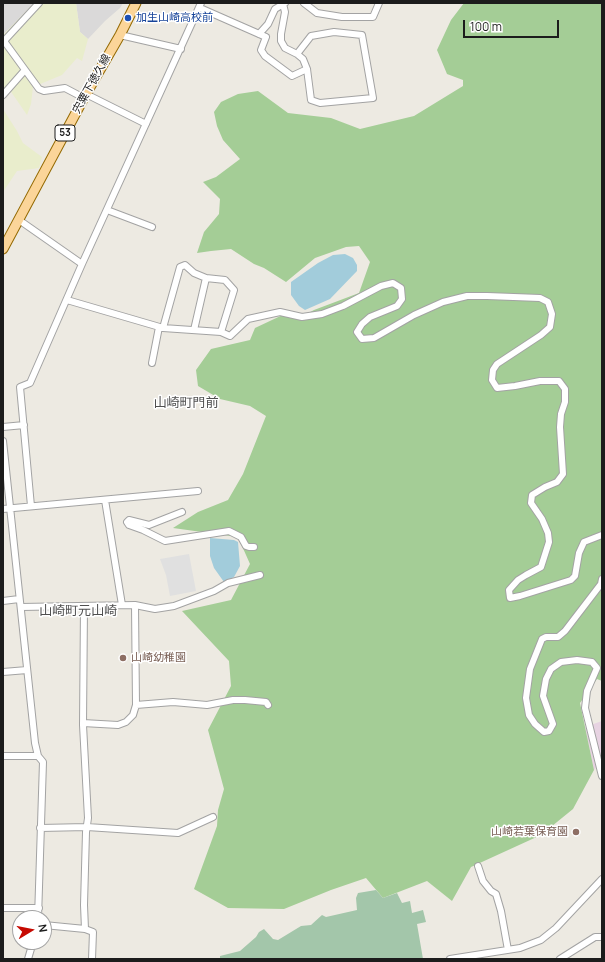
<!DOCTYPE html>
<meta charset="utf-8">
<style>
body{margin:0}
#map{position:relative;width:605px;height:962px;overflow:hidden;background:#edeae2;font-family:Manrope,sans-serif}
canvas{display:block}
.frame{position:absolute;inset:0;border:4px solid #1c1c1c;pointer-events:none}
.north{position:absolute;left:12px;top:910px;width:40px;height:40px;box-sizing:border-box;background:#fff;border:1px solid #a4a4a4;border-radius:50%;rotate:80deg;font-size:11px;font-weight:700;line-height:16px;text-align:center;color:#1c1c1c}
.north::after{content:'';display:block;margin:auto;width:14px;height:18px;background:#c60a02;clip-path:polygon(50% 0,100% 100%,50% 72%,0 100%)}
.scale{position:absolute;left:463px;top:20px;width:96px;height:18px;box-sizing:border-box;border:2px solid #1c1c1c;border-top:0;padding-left:5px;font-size:12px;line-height:14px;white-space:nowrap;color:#1c1c1c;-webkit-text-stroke:3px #fff;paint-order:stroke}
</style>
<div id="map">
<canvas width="605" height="962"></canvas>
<div class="frame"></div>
<div class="north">N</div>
<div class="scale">100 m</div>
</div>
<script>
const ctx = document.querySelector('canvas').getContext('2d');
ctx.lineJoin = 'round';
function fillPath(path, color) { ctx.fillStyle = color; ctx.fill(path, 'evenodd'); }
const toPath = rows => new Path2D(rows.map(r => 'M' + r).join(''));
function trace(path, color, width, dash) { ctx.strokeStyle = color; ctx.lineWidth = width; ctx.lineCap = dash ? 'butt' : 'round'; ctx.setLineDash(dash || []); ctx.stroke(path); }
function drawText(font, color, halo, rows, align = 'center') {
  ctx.font = font + ' Manrope,"Noto Sans JP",sans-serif'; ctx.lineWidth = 3; ctx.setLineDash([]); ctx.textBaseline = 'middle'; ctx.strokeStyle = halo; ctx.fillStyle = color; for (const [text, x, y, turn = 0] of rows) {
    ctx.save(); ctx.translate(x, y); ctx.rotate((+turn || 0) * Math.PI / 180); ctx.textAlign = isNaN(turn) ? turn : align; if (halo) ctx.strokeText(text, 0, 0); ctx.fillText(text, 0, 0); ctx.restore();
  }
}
fillPath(toPath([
 [3,3,34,3,3,35],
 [76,3,123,3,120,8,105,21,88,39,80,32]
]), '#dad9d9');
fillPath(toPath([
 [602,721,602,760,594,770,585,727]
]), '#e7d3e2');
fillPath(toPath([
 [34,3,76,3,80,32,88,39,82,61,77,58,62,75,33,87,31,104,27,115,7,86,3,90,3,35],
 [3,109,17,131,23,143,42,157,39,168,17,171,3,192]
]), '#e9edcc');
fillPath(toPath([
 [464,3,602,3,602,681,597,679,580,703,594,770,573,809,541,835,471,867,452,901,427,881,383,898,366,878,331,890,284,909,228,908,194,889,217,826,218,810,224,789,208,730,231,686,229,661,182,611,231,600,250,564,238,537,173,528,198,512,228,500,243,474,266,416,250,406,220,399,198,386,196,370,211,349,250,340,255,328,289,312,297,319,314,310,359,293,370,262,359,246,346,247,315,258,286,282,264,268,254,264,231,249,211,251,197,253,204,232,219,214,220,199,203,182,216,177,240,159,223,140,217,126,214,112,221,102,238,94,258,91,288,113,331,118,360,129,414,116,463,86,463,80,447,74,437,50,451,20]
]), '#a4cd96');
fillPath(toPath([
 [376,890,383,898,397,893,402,903,410,901,412,913,423,910,426,922,417,924,423,959,220,959,220,956,240,951,256,937,259,932,264,929,273,939,278,940,301,926,311,925,322,915,326,917,357,910,356,898,358,893]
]), '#a3c6aa');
fillPath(toPath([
 [189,554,196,591,170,596,166,575,160,559]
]), '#e0e0e0');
fillPath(toPath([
 [345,254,353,258,357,265,357,271,330,299,305,310,299,306,291,295,291,282,318,263,333,255],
 [210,538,234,540,238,542,240,566,234,577,224,582,214,568,210,556]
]), '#a2ccdb');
const minor = toPath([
 [39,3,4,41,39,89,44,91,65,88,84,98],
 [304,3,317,13,342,17,373,17,379,3],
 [283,4,285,12,281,34,281,41,285,48,297,54],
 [200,8,266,37,261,50,265,56,292,76,307,69],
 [334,32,362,35,373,98,320,103,311,100,307,69,303,59,297,54,311,36,334,32],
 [259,34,268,24,275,9,285,3],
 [120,35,181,49],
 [86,94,146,124],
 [3,95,25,70],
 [107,210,152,227],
 [19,220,82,264],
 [67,300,163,328,221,332,230,336,248,319,280,312,302,317,322,314,343,306,381,286,393,283,401,288,402,299,397,306,370,317,362,324,357,332,362,339,374,338,414,315,443,302,467,296,487,296,540,298,548,302,552,314,550,327,541,335,497,364,493,370,492,380,497,388,515,386,540,381,559,381,565,389,565,402,561,414,560,427,563,474,557,482,545,487,532,495,531,503,542,519,548,533,549,542,541,567,526,575,518,580,509,590,510,598,520,596,571,580,575,576,579,553,584,542,602,535],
 [163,328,180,267,185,265,194,273,206,278,225,280,234,290,221,332],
 [194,330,206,278],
 [152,363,159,327],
 [3,427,24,425],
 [3,441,35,743,38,756,43,762,38,918],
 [105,500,122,605],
 [31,506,20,387,30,383,82,264,201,3],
 [3,509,198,491],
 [182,512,149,525,129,520,127,522,129,525,143,530,165,541,229,531,241,537,246,546,249,547,254,547],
 [602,579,601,584,565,631,558,637,546,637,542,639,530,669,526,698,529,715,535,724,544,732,549,731,553,724,543,696,546,679,551,669,561,662,577,660,592,662,597,668,587,691,585,708,602,776],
 [3,601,19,599],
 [84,606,83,725,88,818,86,832,84,905,85,929,93,932,92,959],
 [21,607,135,605,155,609,174,606,214,591,228,583,260,575],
 [3,672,27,670],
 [136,705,173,702,207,705,233,700,245,700,266,702,268,705],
 [83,723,118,725,126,722,133,715,136,705,135,605],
 [3,756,38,756],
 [40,828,87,827,178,833,213,817],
 [478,866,483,881,491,891,496,894,501,911,508,950],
 [3,908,39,908],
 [44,925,85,929],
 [28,959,33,942],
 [450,959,520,948,541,940,556,928,602,879],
 [560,959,595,937,602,937]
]);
const primary = toPath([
 [3,249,86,94,120,35,136,3]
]);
trace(minor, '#a3a3a3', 8);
trace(primary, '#936901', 11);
trace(minor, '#fff', 6);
trace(primary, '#fbd599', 9);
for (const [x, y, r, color] of [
 [128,18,4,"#1a4fb4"],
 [123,658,4,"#8d6e63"],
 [576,832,4,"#8d6e63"]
]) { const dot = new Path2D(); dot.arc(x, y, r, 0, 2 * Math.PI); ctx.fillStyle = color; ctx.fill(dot); trace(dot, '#fff', 1.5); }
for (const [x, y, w] of [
 [65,133,20]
]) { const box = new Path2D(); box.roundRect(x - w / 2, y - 8, w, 16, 3); ctx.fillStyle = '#fff'; ctx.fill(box); trace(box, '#1c1c1c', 1); }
drawText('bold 10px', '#1c1c1c', null, [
 ["53",65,133]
]);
drawText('11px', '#164399', '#fff', [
 ["加生山崎高校前",136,18]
], 'left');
drawText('11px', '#1c1c1c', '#fff', [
 ["宍粟下徳久線",92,84,-61]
]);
drawText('11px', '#785e54', '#fff', [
 ["山崎幼稚園",131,658],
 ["山崎若葉保育園",568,832,"right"]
], 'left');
drawText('13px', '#4f4f4f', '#fff', [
 ["山崎町門前",186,403],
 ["山崎町元山崎",78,611]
]);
</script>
